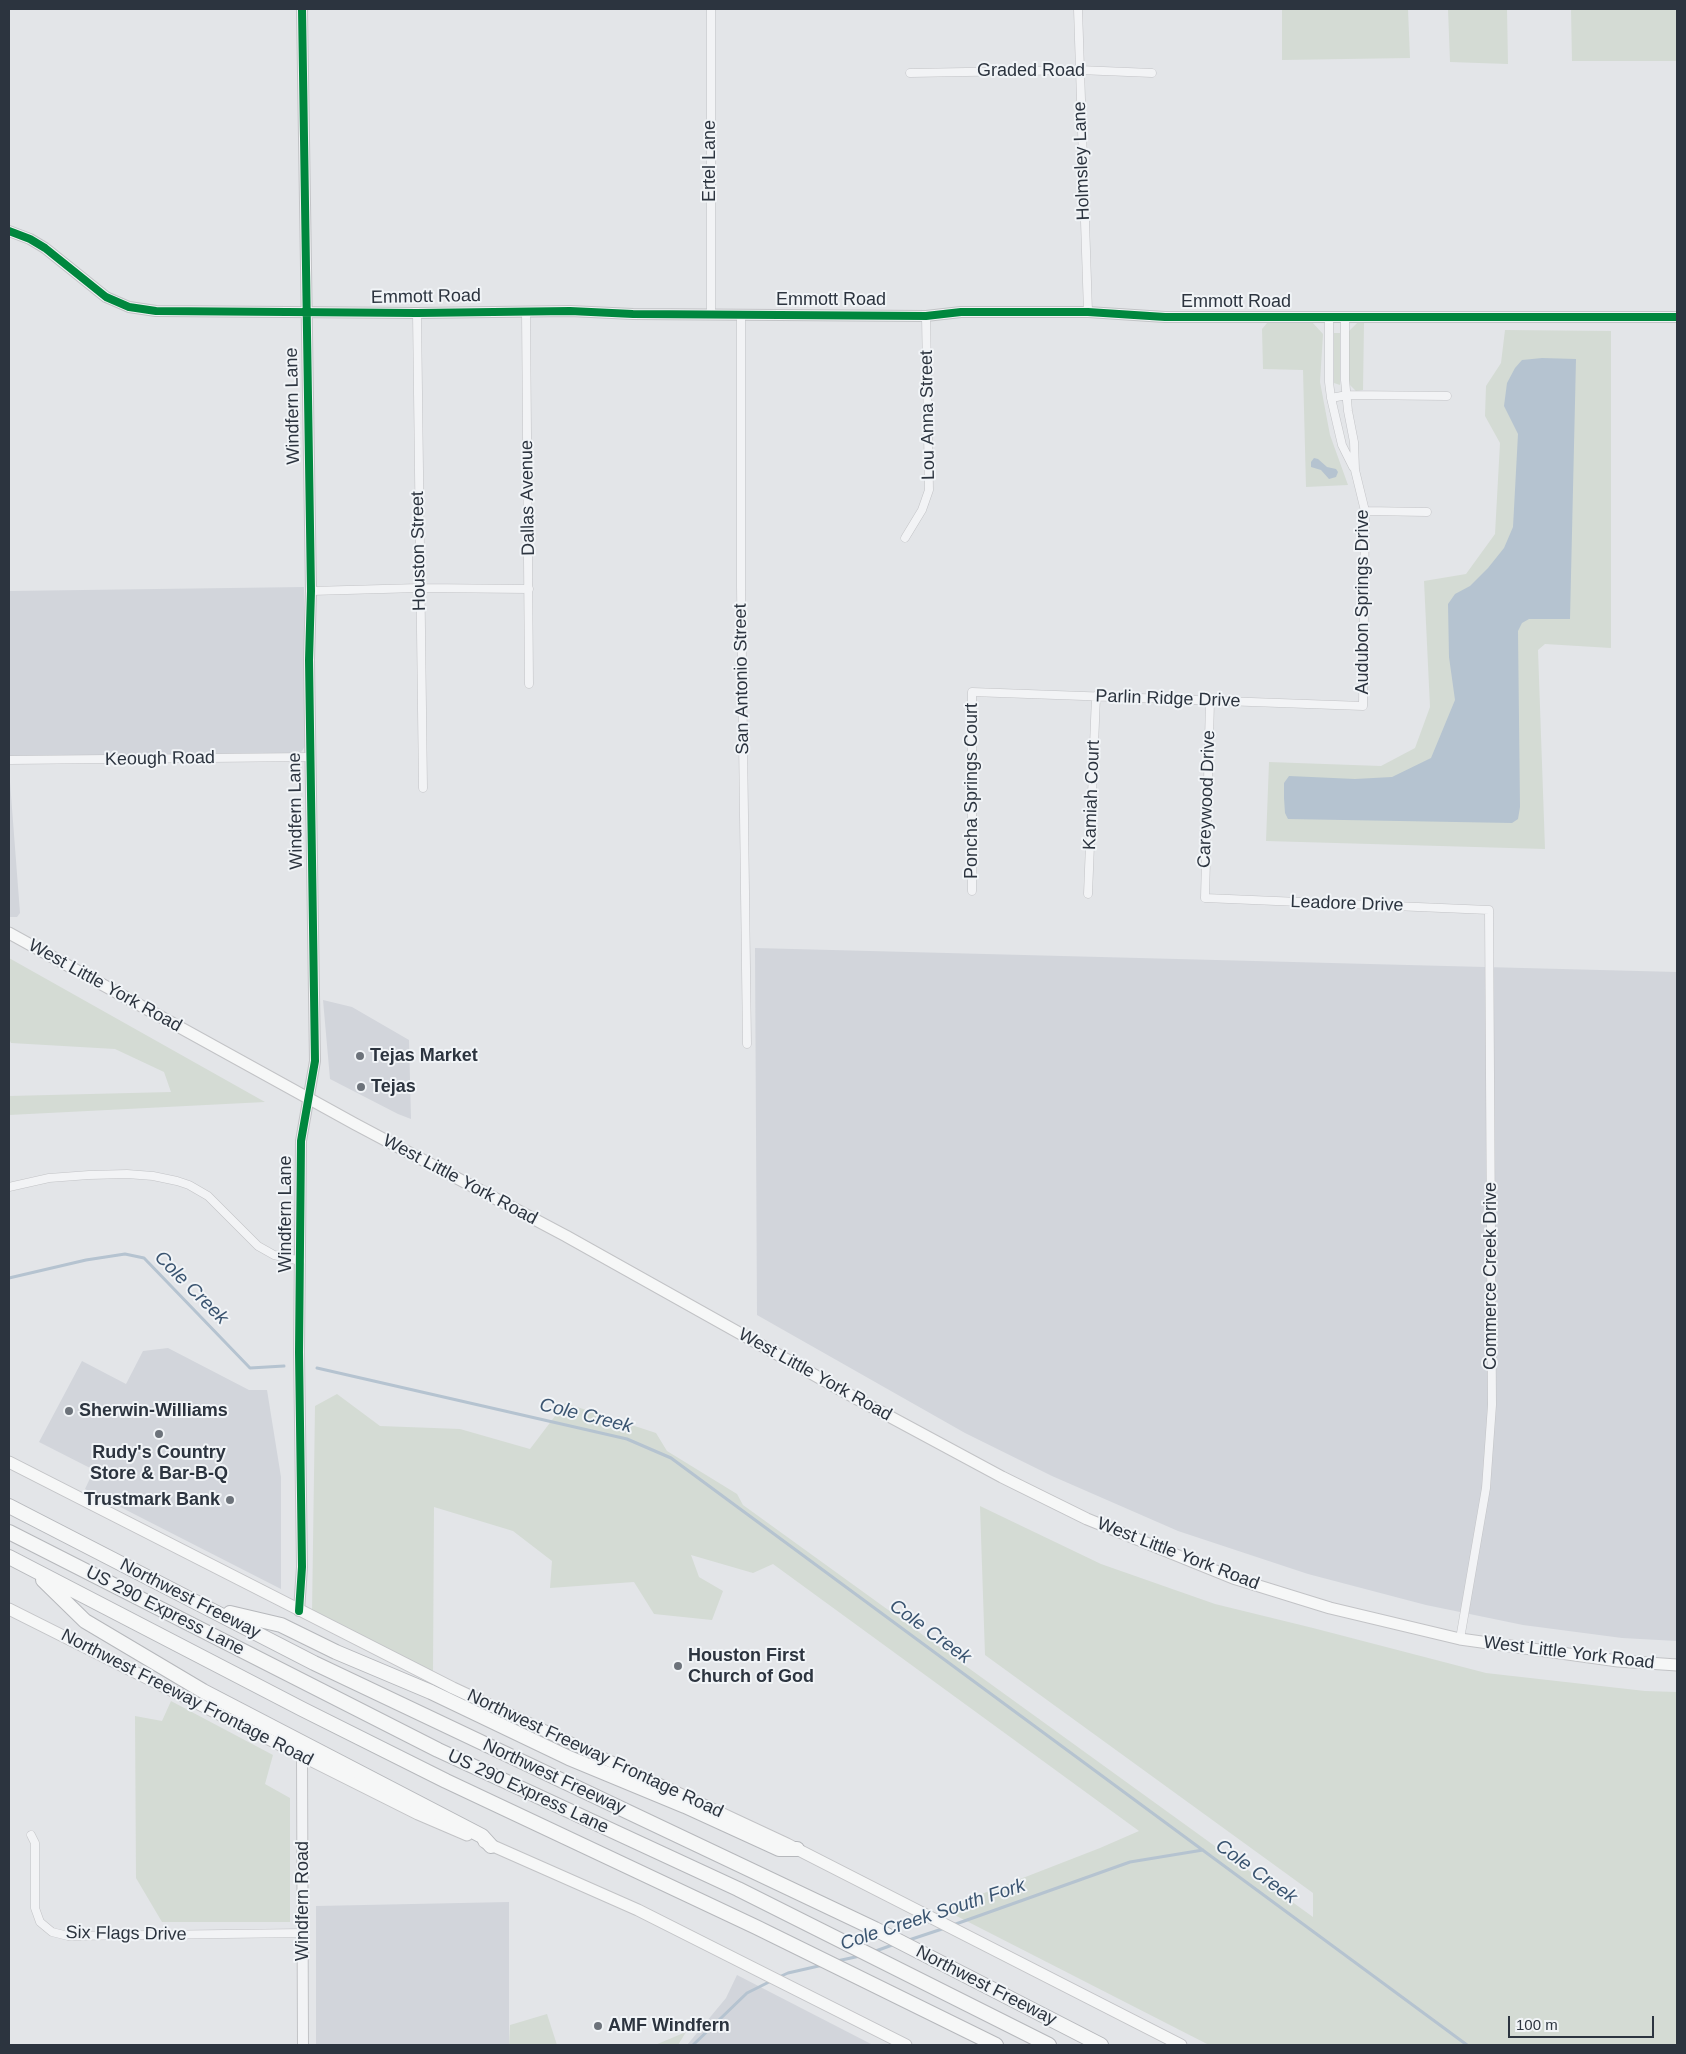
<!DOCTYPE html>
<style>
body{margin:0}
#map{position:relative;width:1686px;height:2054px;overflow:hidden;background:#e3e5e8;font-family:Helvetica,sans-serif}
canvas{display:block}
.frame{position:absolute;inset:0;border:10px solid #2c343f;pointer-events:none}
.scale{position:absolute;left:1508px;top:2016px;width:146px;height:22px;box-sizing:border-box;border:2px solid #2c343f;border-top:0;padding-left:6px;font-size:15px;line-height:18px;white-space:nowrap;color:#2c343f;-webkit-text-stroke:4px #f1f4f7;paint-order:stroke}
</style>
<div id="map">
<canvas width="1686" height="2054"></canvas>
<div class="frame"></div>
<div class="scale">100 m</div>
</div>
<script>
const ctx = document.querySelector('canvas').getContext('2d');
ctx.lineJoin = 'round';
function fillPath(path, color) { ctx.fillStyle = color; ctx.fill(path, 'evenodd'); }
const toPath = rows => new Path2D(rows.map(r => 'M' + r).join(''));
function trace(path, color, width, dash) { ctx.strokeStyle = color; ctx.lineWidth = width; ctx.lineCap = dash ? 'butt' : 'round'; ctx.setLineDash(dash || []); ctx.stroke(path); }
function drawText(font, color, halo, rows, align = 'center') {
  ctx.font = font + ' Helvetica,sans-serif'; ctx.lineWidth = 4; ctx.setLineDash([]); ctx.textBaseline = 'middle'; ctx.strokeStyle = halo; ctx.fillStyle = color; for (const [text, x, y, turn = 0] of rows) {
    ctx.save(); ctx.translate(x, y); ctx.rotate((+turn || 0) * Math.PI / 180); ctx.textAlign = isNaN(turn) ? turn : align; if (halo) ctx.strokeText(text, 0, 0); ctx.fillText(text, 0, 0); ctx.restore();
  }
}
fillPath(toPath([
 [304,587,306,745,299,755,9,756,9,591],
 [9,769,20,913,17,917,9,917],
 [755,948,1677,972,1677,1641,1622,1638,1523,1625,1426,1605,1308,1574,1178,1531,1052,1476,965,1433,757,1315],
 [323,1000,352,1007,409,1040,411,1119,398,1114,330,1079],
 [168,1348,249,1390,267,1390,281,1477,281,1589,85,1489,94,1470,39,1442,82,1361,126,1384,143,1351],
 [509,1902,509,2045,316,2045,316,1906],
 [737,1975,873,2045,687,2045,726,1998]
]), '#d2d5db');
fillPath(toPath([
 [1282,9,1408,9,1410,58,1282,60],
 [1448,9,1507,9,1508,64,1450,62],
 [1571,9,1677,9,1677,61,1572,61],
 [1272,317,1312,322,1323,334,1320,382,1330,435,1348,485,1306,487,1303,370,1263,369,1262,329],
 [1359,321,1364,323,1363,390,1356,391,1349,384,1349,331],
 [1505,330,1611,331,1611,648,1545,644,1538,650,1545,849,1266,841,1269,762,1381,766,1415,748,1430,707,1424,581,1466,574,1495,534,1500,443,1485,416,1486,386,1501,363],
 [1334,333,1340,333,1340,385,1334,383],
 [9,958,265,1102,9,1115,9,1096,171,1092,164,1072,115,1049,11,1043,9,1039],
 [337,1394,380,1426,460,1429,530,1449,565,1403,656,1433,667,1451,737,1494,743,1505,1313,1917,1313,1893,985,1655,980,1506,1101,1564,1215,1604,1313,1628,1486,1673,1645,1691,1677,1692,1677,2045,1209,2045,943,1909,1100,1848,1139,1831,773,1564,753,1573,691,1555,699,1577,723,1591,712,1620,654,1614,634,1582,550,1588,552,1561,513,1531,434,1507,433,1672,312,1613,315,1406],
 [171,1701,273,1755,265,1784,290,1798,290,1922,162,1922,136,1878,135,1716,162,1721],
 [547,2014,557,2045,509,2045,510,2025],
 [686,2032,678,2045,654,2045,655,2045]
]), '#d4dbd4');
fillPath(toPath([
 [1542,358,1576,359,1570,619,1529,619,1522,623,1518,631,1520,807,1518,819,1512,823,1288,819,1285,813,1284,798,1284,783,1289,776,1355,779,1392,777,1431,758,1455,700,1449,657,1448,604,1455,594,1470,586,1488,568,1504,548,1513,527,1518,434,1504,406,1507,383,1515,368,1522,360],
 [1314,458,1318,459,1327,467,1336,469,1338,472,1336,477,1329,479,1321,470,1311,467,1311,462]
]), '#b5c3d0');
trace(toPath([
 [9,1278,86,1260,125,1254,144,1258,250,1368,284,1366],
 [317,1368,627,1439,671,1458,1467,2045],
 [953,1925,1130,1862,1203,1850],
 [906,1941,945,1928],
 [873,1952,895,1944],
 [837,1961,860,1956],
 [779,1977,788,1973,823,1965],
 [693,2045,747,1993,771,1981]
]), '#b5c3d0', 3);
const minor = toPath([
 [1078,9,1088,312],
 [910,73,1079,70,1152,73],
 [526,311,529,684],
 [417,313,423,788],
 [711,313,711,9],
 [741,315,741,587,747,1044],
 [1329,318,1329,382,1331,398,1342,445,1353,467],
 [1331,398,1347,395,1447,396],
 [1365,511,1427,512],
 [905,538,922,510,929,490,926,316],
 [311,591,419,588,529,589],
 [1210,701,1205,898,1489,910,1492,1405,1486,1488,1460,1639],
 [9,760,310,757],
 [972,891,972,692,1363,706,1365,511,1355,470,1354,442,1348,411,1345,380,1345,318],
 [1088,894,1096,696],
 [9,1187,49,1178,89,1175,127,1174,153,1176,177,1181,189,1185,208,1196,258,1246,274,1255,301,1261],
 [31,1835,35,1843,35,1908,40,1922,52,1932,68,1936,303,1933]
]);
const tertiary = toPath([
 [9,231,30,239,45,248,106,297,129,307,156,311,417,313,570,311,633,314,926,316,961,312,1088,312,1165,317,1677,317],
 [299,1611,302,1567,299,1352,301,1141,315,1061,309,660,311,591,302,9],
 [302,1756,303,2045]
]);
const secondary = toPath([
 [9,933,355,1124,566,1236,859,1400,1002,1477,1087,1519,1233,1578,1330,1608,1460,1639,1618,1661,1677,1665],
 [9,1462,453,1688,787,1844,1181,2045],
 [9,1609,418,1814,467,1835],
 [484,1842,638,1910,906,2045]
]);
const motorway = toPath([
 [9,1506,314,1663,875,1929,1101,2045],
 [9,1532,438,1750,738,1889,1049,2045],
 [9,1557,302,1709,446,1781,756,1927,996,2045],
 [43,1580,85,1621,203,1691,482,1836,491,1846],
 [230,1613,281,1625,336,1652,431,1692,569,1758,685,1806,779,1849,797,1849]
]);
trace(minor, '#c2c3c6', 9);
trace(tertiary, '#c2c3c6', 12);
trace(secondary, '#c2c3c6', 13);
trace(motorway, '#b6b8bc', 16);
trace(minor, '#f2f3f5', 8);
trace(tertiary, '#f2f3f5', 10);
trace(secondary, '#f6f7f7', 11);
trace(motorway, '#f6f7f7', 14);
trace(toPath([
 [9,231,30,239,45,248,106,297,129,307,156,311,417,313,570,311,633,314,926,316,961,312,1088,312,1165,317,1677,317],
 [299,1611,302,1567,299,1352,301,1141,315,1061,309,660,311,591,302,9]
]), '#00873e', 8);
for (const [x, y, r, color] of [
 [360,1056,5,"#6c727a"],
 [361,1087,5,"#6c727a"],
 [69,1411,5,"#6c727a"],
 [159,1434,5,"#6c727a"],
 [230,1500,5,"#6c727a"],
 [678,1666,5,"#6c727a"],
 [598,2026,5,"#6c727a"]
]) { const dot = new Path2D(); dot.arc(x, y, r, 0, 2 * Math.PI); ctx.fillStyle = color; ctx.fill(dot); trace(dot, '#f1f4f7', 2); }
drawText('18px', '#2c343f', '#f1f4f7', [
 ["Graded Road",1031,71],
 ["Ertel Lane",710,161,-90],
 ["Holmsley Lane",1082,161,-92],
 ["Emmott Road",426,297,-1],
 ["Emmott Road",831,300],
 ["Emmott Road",1236,302],
 ["Windfern Lane",293,406,-91],
 ["Lou Anna Street",928,415,-91],
 ["Dallas Avenue",528,498,-91],
 ["Houston Street",419,551,-91],
 ["Audubon Springs Drive",1363,602,-90],
 ["San Antonio Street",742,679,-91],
 ["Parlin Ridge Drive",1168,699,2],
 ["Keough Road",160,759,-1],
 ["Poncha Springs Court",972,791,-90],
 ["Kamiah Court",1092,795,-88],
 ["Careywood Drive",1207,799,-88],
 ["Windfern Lane",296,811,-91],
 ["Leadore Drive",1347,904,2],
 ["West Little York Road",105,986,29],
 ["West Little York Road",460,1180,28],
 ["Windfern Lane",286,1214,-90],
 ["Commerce Creek Drive",1491,1276,-90],
 ["West Little York Road",815,1375,29],
 ["West Little York Road",1178,1554,21],
 ["Northwest Freeway",190,1599,27],
 ["US 290 Express Lane",165,1611,27],
 ["West Little York Road",1569,1653,7],
 ["Northwest Freeway Frontage Road",187,1698,27],
 ["Northwest Freeway Frontage Road",595,1754,25],
 ["Northwest Freeway",554,1777,25],
 ["US 290 Express Lane",528,1792,25],
 ["Windfern Road",303,1901,-90],
 ["Six Flags Drive",126,1934,1],
 ["Northwest Freeway",986,1986,27]
]);
drawText('bold 18px', '#2c343f', '#f1f4f7', [
 ["Tejas Market",370,1056],
 ["Tejas",371,1087],
 ["Sherwin-Williams",79,1411],
 ["Rudy's Country",159,1453,"center"],
 ["Store & Bar-B-Q",159,1474,"center"],
 ["Trustmark Bank",220,1500,"right"],
 ["Houston First",688,1656],
 ["Church of God",688,1677],
 ["AMF Windfern",608,2026]
], 'left');
drawText('italic 19px', '#3a5470', '#f1f4f7', [
 ["Cole Creek",191,1288,45],
 ["Cole Creek",586,1416,14],
 ["Cole Creek",930,1632,36],
 ["Cole Creek",1256,1872,36],
 ["Cole Creek South Fork",933,1915,-18]
]);
</script>
